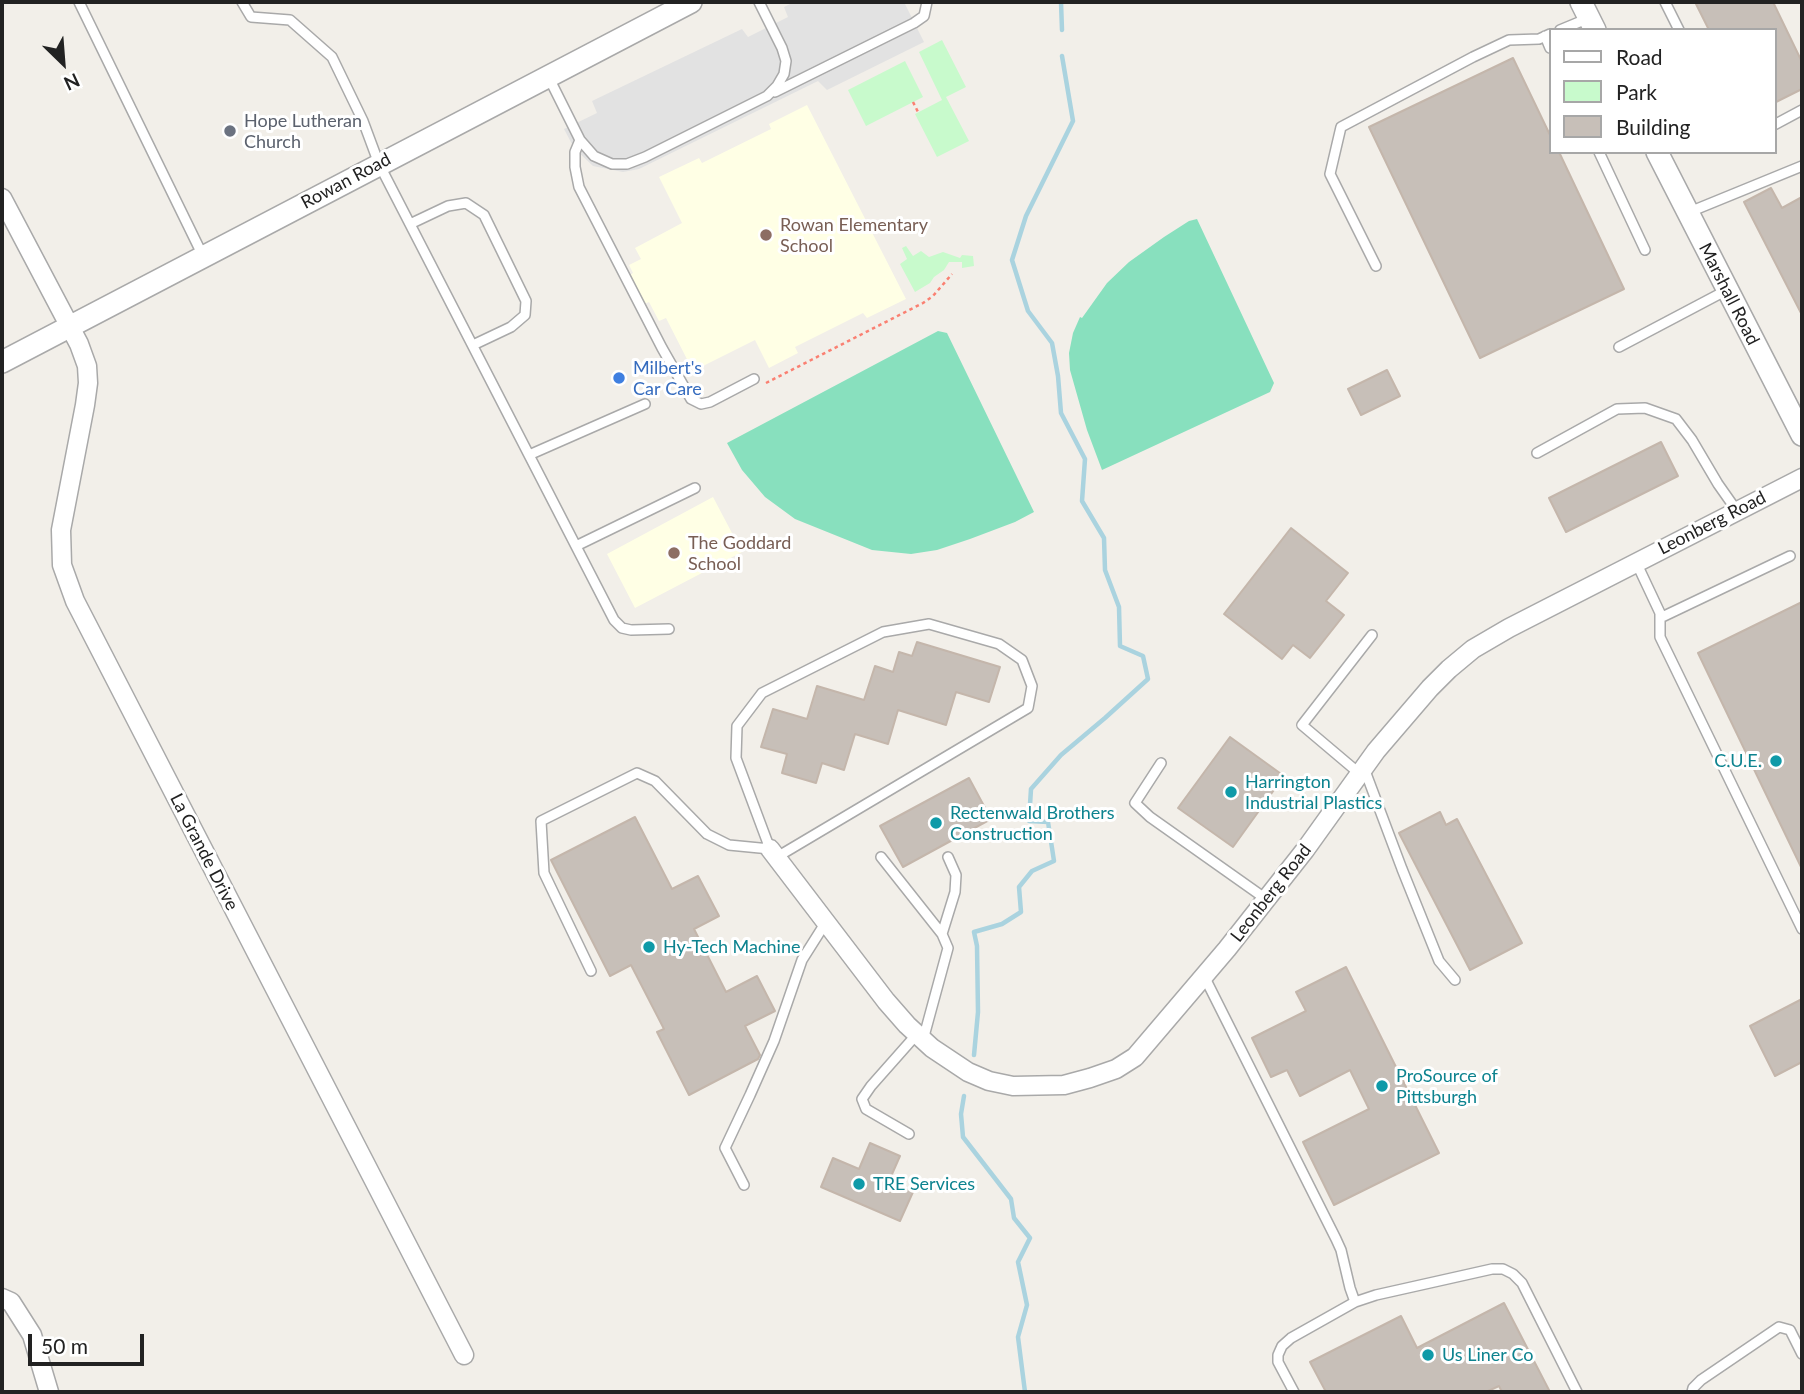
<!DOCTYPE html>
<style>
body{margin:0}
#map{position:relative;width:1804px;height:1394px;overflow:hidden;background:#f2efe9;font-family:Lato,sans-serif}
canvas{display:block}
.frame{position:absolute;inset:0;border:4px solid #222;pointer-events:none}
.legend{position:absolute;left:1549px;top:28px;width:228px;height:126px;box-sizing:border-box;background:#fff;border:2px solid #a7a7a7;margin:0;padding:9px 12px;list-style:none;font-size:21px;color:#222}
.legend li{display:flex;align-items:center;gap:14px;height:35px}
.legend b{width:35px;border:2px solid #a7a7a7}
.north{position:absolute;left:28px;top:28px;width:70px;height:70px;-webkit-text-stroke:5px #fff;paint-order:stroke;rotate:155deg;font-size:19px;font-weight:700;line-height:28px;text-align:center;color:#222}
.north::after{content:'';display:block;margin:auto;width:24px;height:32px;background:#222;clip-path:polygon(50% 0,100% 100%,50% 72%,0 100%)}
.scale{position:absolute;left:28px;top:1334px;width:116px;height:32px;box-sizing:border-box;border:4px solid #222;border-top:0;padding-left:9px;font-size:21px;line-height:24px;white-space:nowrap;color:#222;-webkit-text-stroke:5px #fff;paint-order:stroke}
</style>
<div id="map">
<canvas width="1804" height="1394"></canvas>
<div class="frame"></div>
<ul class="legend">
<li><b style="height:9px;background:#fff"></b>Road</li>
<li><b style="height:19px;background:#c8facc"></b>Park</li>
<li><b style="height:19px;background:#c7bfb8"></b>Building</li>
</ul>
<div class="north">N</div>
<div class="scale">50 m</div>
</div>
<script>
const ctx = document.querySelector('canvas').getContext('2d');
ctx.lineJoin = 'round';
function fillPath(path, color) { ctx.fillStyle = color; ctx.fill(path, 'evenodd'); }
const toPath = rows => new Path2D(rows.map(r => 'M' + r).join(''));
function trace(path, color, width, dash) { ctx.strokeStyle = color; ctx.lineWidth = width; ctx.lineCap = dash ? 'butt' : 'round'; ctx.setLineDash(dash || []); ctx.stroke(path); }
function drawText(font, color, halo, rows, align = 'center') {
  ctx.font = font + ' Lato,sans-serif'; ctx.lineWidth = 6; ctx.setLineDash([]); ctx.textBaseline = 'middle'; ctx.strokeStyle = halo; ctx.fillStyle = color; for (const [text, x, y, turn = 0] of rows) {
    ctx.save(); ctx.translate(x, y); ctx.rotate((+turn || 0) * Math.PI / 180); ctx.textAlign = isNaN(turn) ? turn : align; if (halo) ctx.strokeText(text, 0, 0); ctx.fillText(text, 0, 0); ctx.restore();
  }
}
fillPath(toPath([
 [807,105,906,299,867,318,863,313,795,347,798,353,769,368,755,340,693,371,666,318,659,321,649,302,644,304,630,275,633,273,629,265,641,259,635,248,682,223,659,177,699,158,702,163,771,129,769,124],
 [713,497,742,552,635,608,607,554]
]), '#ffffe5');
fillPath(toPath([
 [942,40,966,87,946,97,969,141,937,157,915,114,942,100,919,52],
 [905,61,923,97,866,126,848,90],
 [906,246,913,256,921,251,929,257,943,252,960,258,962,255,973,256,974,266,962,268,962,262,949,262,944,270,934,277,930,283,915,292,900,264,907,259,902,248]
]), '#c8facc');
fillPath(toPath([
 [1197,219,1274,383,1270,392,1102,470,1087,430,1070,370,1069,353,1073,333,1080,317,1082,318,1107,283,1129,262,1164,237,1189,221],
 [938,331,947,333,1034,512,1015,522,970,539,937,550,911,554,872,550,795,519,765,497,742,470,727,443]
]), '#88e0be');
fillPath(toPath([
 [794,2,904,2,924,42,827,90,818,81,639,169,623,172,593,166,574,148,564,129,597,113,592,101,742,29,748,37,788,17,784,7]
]), '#e2e2e2');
trace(toPath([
 [1061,2,1062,30],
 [974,1055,978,1012,977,946,974,932,1002,924,1021,912,1019,887,1032,871,1054,861,1048,822,1029,821,1031,789,1061,755,1105,718,1148,679,1143,656,1120,646,1119,607,1105,570,1104,538,1082,501,1085,459,1061,413,1058,376,1052,343,1028,311,1012,260,1026,216,1073,121,1062,56],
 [964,1096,961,1114,963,1137,1011,1199,1014,1218,1030,1238,1018,1262,1027,1305,1018,1337,1025,1392]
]), '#aad3df', 4.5);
const building = toPath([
 [1695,2,1773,2,1802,62,1802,89,1774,103,1774,30,1709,30,1695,2],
 [1513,58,1550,135,1550,152,1559,152,1624,289,1480,358,1369,127,1513,58],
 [1771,188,1782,208,1802,197,1802,315,1744,202,1771,188],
 [1387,370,1400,396,1361,415,1348,389,1387,370],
 [1661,442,1678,476,1566,532,1549,498,1661,442],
 [1291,528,1348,573,1326,601,1344,615,1310,658,1293,645,1282,659,1224,614,1291,528],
 [1802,602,1802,869,1698,653,1802,602],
 [917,642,1000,667,989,702,956,692,946,725,898,710,888,744,855,734,844,770,822,763,816,783,782,773,787,754,761,747,773,709,807,719,817,686,864,700,875,666,893,672,899,652,912,656,917,642],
 [1230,737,1284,776,1233,847,1178,808,1230,737],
 [969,778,991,819,903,867,880,826,969,778],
 [1440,812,1446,825,1457,819,1522,943,1470,970,1399,833,1440,812],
 [635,817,672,889,698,876,719,916,694,929,726,992,757,976,775,1011,745,1026,760,1055,758,1059,689,1095,657,1032,664,1029,631,965,610,976,551,860,635,817],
 [1346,967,1439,1153,1334,1205,1303,1142,1369,1109,1350,1070,1300,1096,1287,1070,1271,1077,1252,1038,1306,1011,1296,992,1346,967],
 [1802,999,1802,1062,1775,1076,1750,1026,1802,999],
 [870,1143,900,1156,889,1181,913,1192,900,1221,821,1187,833,1158,859,1169,870,1143],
 [1504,1303,1550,1392,1502,1392,1499,1386,1486,1392,1326,1392,1310,1362,1401,1316,1417,1348,1504,1303]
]);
fillPath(building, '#c7bfb8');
trace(building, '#c4b6ab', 2);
const service = toPath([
 [79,2,203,256],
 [242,2,251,17,290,20,332,57,363,121,379,164,614,620,622,628,631,630,669,629],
 [1665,2,1679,30],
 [1560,30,1589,18],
 [1545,36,1550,48],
 [548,76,580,140,594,156,612,164,627,164,645,157,767,96,777,86,784,74,786,61,782,48,759,2],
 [775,92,914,23,924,16,927,2],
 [1774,125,1802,110],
 [580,140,575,152,575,167,579,187,662,348,691,399,701,404,710,402,754,379],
 [1599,152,1645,250],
 [1687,213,1802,166],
 [410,224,448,206,466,203,484,215,526,301,525,315,511,327,473,345],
 [1376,266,1330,174,1341,127,1473,57,1509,40,1539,39,1550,34],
 [1619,347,1727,290],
 [1537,453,1617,409,1645,408,1676,419,1692,440,1718,484,1737,511],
 [529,455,645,404],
 [576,546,695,488],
 [1636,562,1660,613,1660,637,1802,929],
 [1660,618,1790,556],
 [1161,763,1135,803,1150,817,1266,899],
 [1364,768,1402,869,1439,961,1455,980],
 [1360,774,1302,725,1372,635],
 [881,857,942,934,948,948,923,1040],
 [942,934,955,892,956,875,948,857],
 [591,971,544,873,541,821,637,773,655,781,707,834,729,845,770,849,736,758,737,726,762,693,883,632,929,624,999,644,1022,660,1032,686,1028,708,777,857],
 [1204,976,1336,1239,1341,1250,1350,1288,1355,1302],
 [909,1134,866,1109,862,1099,871,1086,917,1034],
 [744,1185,725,1148,750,1095,774,1041,802,960,826,922],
 [1294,1392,1278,1362,1278,1355,1282,1346,1291,1338,1355,1302,1376,1295,1492,1269,1503,1269,1513,1274,1522,1283,1577,1392],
 [1692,1392,1693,1388,1701,1380,1779,1327,1790,1330,1802,1354]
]);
const minor = toPath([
 [2,198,79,344,87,366,88,383,85,405,61,530,62,565,75,601,464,1355],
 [770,849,886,1001,907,1025,932,1048,968,1072,989,1081,1013,1086,1064,1085,1090,1078,1116,1069,1135,1057,1227,949,1305,850,1376,751,1430,688,1449,669,1473,649,1509,628,1802,478],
 [2,1298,11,1302,32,1335,49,1392]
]);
const tertiary = toPath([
 [1581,2,1595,30],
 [1657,152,1802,435],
 [2,362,691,2]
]);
trace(service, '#a9a9a9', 12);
trace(minor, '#a9a9a9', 21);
trace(tertiary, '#a9a9a9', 24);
trace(toPath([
 [913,102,918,112],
 [766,383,923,303,933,296,952,274]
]), '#fa8072', 2.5, [3.5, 3.5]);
trace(service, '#fff', 9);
trace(minor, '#fff', 18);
trace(tertiary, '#fff', 21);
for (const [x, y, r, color] of [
 [230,131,7,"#6b7280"],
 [766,235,7,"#8d6e63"],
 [619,378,7,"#3f7fe0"],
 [674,553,7,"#8d6e63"],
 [1776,761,7,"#0f9aa8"],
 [1231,792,7,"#0f9aa8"],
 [936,823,7,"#0f9aa8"],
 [649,947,7,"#0f9aa8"],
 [1382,1086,7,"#0f9aa8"],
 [859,1184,7,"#0f9aa8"],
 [1428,1355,7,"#0f9aa8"]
]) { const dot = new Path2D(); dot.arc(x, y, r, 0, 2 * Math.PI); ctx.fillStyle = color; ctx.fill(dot); trace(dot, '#fff', 2.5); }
drawText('18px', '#5b616d', '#fff', [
 ["Hope Lutheran",244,121],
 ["Church",244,142]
], 'left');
drawText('18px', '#222', '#fff', [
 ["Rowan Road",346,181,-28],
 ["Marshall Road",1729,294,63],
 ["Leonberg Road",1712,523,-27],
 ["La Grande Drive",204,852,63],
 ["Leonberg Road",1271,893,-52]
]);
drawText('18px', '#785e54', '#fff', [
 ["Rowan Elementary",780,225],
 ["School",780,246],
 ["The Goddard",688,543],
 ["School",688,564]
], 'left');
drawText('18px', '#366cbe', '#fff', [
 ["Milbert's",633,368],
 ["Car Care",633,389]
], 'left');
drawText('18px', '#0d838f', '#fff', [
 ["C.U.E.",1762,761,"right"],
 ["Harrington",1245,782],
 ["Industrial Plastics",1245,803],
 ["Rectenwald Brothers",950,813],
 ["Construction",950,834],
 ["Hy-Tech Machine",663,947],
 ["ProSource of",1396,1076],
 ["Pittsburgh",1396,1097],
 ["TRE Services",873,1184],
 ["Us Liner Co",1442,1355]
], 'left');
</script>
